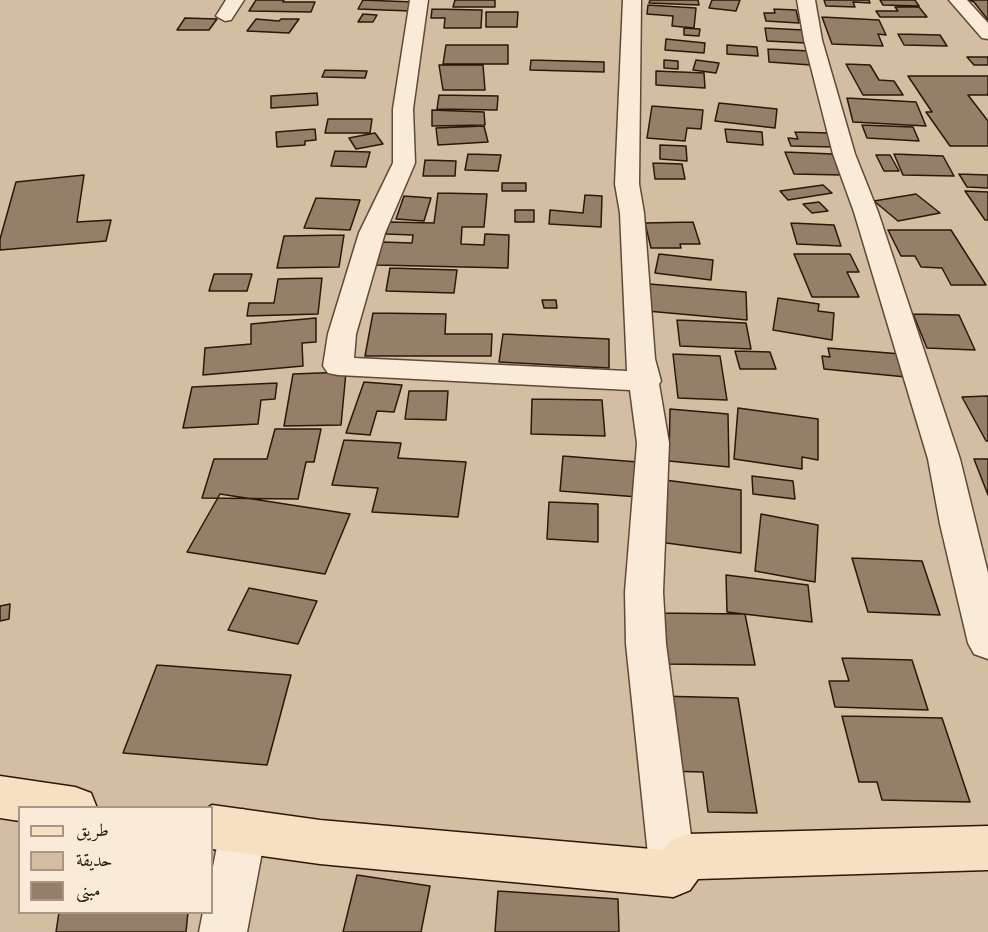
<!DOCTYPE html>
<meta charset="utf-8">
<style>
body{margin:0}
#map{position:relative;width:988px;height:932px;overflow:hidden;background:#f6e0c1;font-family:"Sorts Mill Goudy",Amiri,serif}
canvas{display:block}
.legend{position:absolute;left:18px;top:806px;width:195px;height:108px;box-sizing:border-box;background:#f9ebd7;border:2px solid #a79685;margin:0;padding:8px 10px;list-style:none;font-size:18px;color:#2d160a}
.legend li{display:flex;align-items:center;gap:12px;height:30px}
.legend b{width:30px;border:2px solid #a79685}
</style>
<div id="map">
<canvas width="988" height="932"></canvas>
<ul class="legend">
<li><b style="height:8px;background:#f6e0c1"></b>طريق</li>
<li><b style="height:16px;background:#d4bea2"></b>حديقة</li>
<li><b style="height:16px;background:#967f69"></b>مبنى</li>
</ul>
</div>
<script>
const ctx = document.querySelector('canvas').getContext('2d');
ctx.lineJoin = 'round';
function fillPath(path, color) { ctx.fillStyle = color; ctx.fill(path, 'evenodd'); }
const toPath = rows => new Path2D(rows.map(r => 'M' + r).join(''));
function trace(path, color, width, dash) { ctx.strokeStyle = color; ctx.lineWidth = width; ctx.lineCap = dash ? 'butt' : 'round'; ctx.setLineDash(dash || []); ctx.stroke(path); }
fillPath(toPath([
 [0,0,988,0,988,932,0,932],
 [20,808,212,808,212,912,20,912]
]), '#d4bea2');
const building = toPath([
 [256,0,284,0,283,2,315,2,311,12,249,11,256,0],
 [363,0,413,2,410,11,358,9,363,0],
 [455,0,495,0,495,7,453,7,455,0],
 [650,0,698,0,699,5,649,3,650,0],
 [712,0,740,0,736,11,709,8,712,0],
 [824,0,869,0,870,3,853,2,855,7,826,6,824,0],
 [880,0,915,0,919,6,883,5,880,0],
 [969,0,988,0,988,20,974,2,969,0],
 [648,5,696,8,694,28,672,26,673,16,647,14,648,5],
 [895,7,919,7,927,17,880,17,876,11,898,11,895,7],
 [432,9,482,10,481,28,444,28,445,18,431,18,432,9],
 [774,9,796,10,799,23,766,21,764,13,775,13,774,9],
 [486,12,518,12,517,27,486,27,486,12],
 [363,14,377,15,373,22,358,22,363,14],
 [822,17,879,20,886,35,878,34,883,46,832,44,822,17],
 [185,18,217,19,209,30,177,30,185,18],
 [256,19,279,21,281,19,299,19,289,33,247,31,256,19],
 [684,28,700,29,699,36,684,35,684,28],
 [765,28,803,30,806,43,767,41,765,28],
 [898,34,940,35,947,46,904,45,898,34],
 [666,39,705,43,704,53,665,50,666,39],
 [446,45,508,45,508,64,443,64,446,45],
 [727,45,757,47,758,56,727,54,727,45],
 [768,49,810,51,811,65,769,62,768,49],
 [967,57,988,57,988,65,974,65,967,57],
 [531,60,604,62,604,72,530,70,531,60],
 [664,60,678,61,678,69,664,68,664,60],
 [696,60,719,63,716,73,693,70,696,60],
 [846,64,870,65,879,80,894,81,903,95,863,95,846,64],
 [439,65,483,65,485,90,443,90,439,65],
 [325,70,367,71,365,78,322,77,325,70],
 [656,71,704,73,705,88,656,85,656,71],
 [908,76,988,76,988,95,968,95,988,121,988,146,950,146,926,112,932,112,908,76],
 [317,93,318,105,271,108,271,96,317,93],
 [439,95,498,96,497,110,437,109,439,95],
 [847,98,916,102,926,126,853,122,847,98],
 [719,103,777,109,775,128,715,121,719,103],
 [652,106,703,110,701,129,687,128,685,141,647,138,652,106],
 [432,110,484,112,485,125,432,126,432,110],
 [328,119,372,119,370,133,325,133,328,119],
 [862,125,913,127,919,141,867,138,862,125],
 [484,126,488,142,438,145,436,128,484,126],
 [315,129,316,140,305,141,305,145,277,147,276,132,315,129],
 [725,129,762,132,763,145,727,142,725,129],
 [795,132,828,133,834,147,791,146,788,138,798,139,795,132],
 [375,133,383,144,356,149,349,138,375,133],
 [660,145,686,146,687,161,660,159,660,145],
 [335,151,370,152,366,167,331,166,335,151],
 [785,152,832,154,842,175,794,174,785,152],
 [468,154,501,155,498,171,465,170,468,154],
 [894,154,943,156,954,176,903,175,894,154],
 [876,155,890,155,899,171,884,171,876,155],
 [425,160,456,161,455,176,423,176,425,160],
 [653,163,682,164,685,179,655,179,653,163],
 [959,174,988,175,988,188,967,187,959,174],
 [84,175,77,222,111,220,106,241,0,250,0,239,16,182,84,175],
 [502,183,526,183,526,191,502,191,502,183],
 [823,185,832,193,788,200,780,191,823,185],
 [965,191,988,192,988,220,985,220,965,191],
 [438,193,487,194,484,227,462,227,461,244,484,245,485,234,509,235,508,268,376,265,382,242,412,243,413,235,386,234,388,222,434,223,438,193],
 [916,194,940,213,898,221,874,201,916,194],
 [585,195,602,196,601,227,549,224,550,210,583,213,585,195],
 [404,196,431,198,424,221,396,219,404,196],
 [316,198,360,200,350,230,304,228,316,198],
 [819,202,828,211,812,213,803,204,819,202],
 [515,210,534,210,534,222,515,222,515,210],
 [693,222,700,244,680,244,681,248,651,248,645,223,693,222],
 [791,223,834,225,841,246,797,244,791,223],
 [888,230,951,230,986,285,951,285,942,268,921,267,915,256,901,256,888,230],
 [344,235,339,267,277,268,284,236,344,235],
 [659,254,713,260,711,280,655,273,659,254],
 [794,254,850,254,859,272,847,272,859,297,812,297,794,254],
 [390,268,457,270,454,293,386,291,390,268],
 [214,274,252,274,247,291,209,291,214,274],
 [322,278,318,314,247,316,249,303,274,303,278,279,322,278],
 [649,284,746,292,747,320,647,311,649,284],
 [778,298,819,304,818,311,834,313,832,340,773,330,778,298],
 [542,300,556,300,557,308,544,308,542,300],
 [373,313,446,314,445,334,492,334,491,356,365,356,373,313],
 [913,314,959,315,975,350,927,348,913,314],
 [316,318,316,342,302,343,303,366,203,375,205,348,251,344,251,324,316,318],
 [677,320,746,323,751,349,680,346,677,320],
 [503,334,609,339,609,368,499,362,503,334],
 [828,348,901,354,906,377,824,369,822,356,830,357,828,348],
 [735,351,770,352,776,369,740,369,735,351],
 [673,354,720,356,727,400,678,398,673,354],
 [346,372,341,425,284,426,293,374,346,372],
 [364,382,402,385,394,412,377,411,370,435,346,433,364,382],
 [277,383,275,399,261,400,258,424,183,428,192,387,277,383],
 [409,391,448,391,446,420,405,419,409,391],
 [988,396,988,441,986,441,962,397,988,396],
 [532,399,602,400,605,436,531,434,532,399],
 [738,408,818,419,818,460,802,457,802,469,734,459,738,408],
 [670,409,728,414,729,467,669,461,670,409],
 [275,429,321,429,314,462,306,462,298,499,202,498,214,459,267,459,275,429],
 [344,440,401,443,398,458,466,462,458,517,372,512,378,488,332,485,344,440],
 [563,456,638,462,638,497,560,491,563,456],
 [974,459,988,459,988,495,974,459],
 [752,476,793,481,795,499,753,494,752,476],
 [665,480,741,490,741,553,659,542,665,480],
 [220,494,350,514,325,574,187,552,220,494],
 [549,502,598,504,598,542,547,539,549,502],
 [761,514,818,525,815,582,755,571,761,514],
 [852,558,922,561,940,615,868,612,852,558],
 [726,575,808,585,812,622,727,612,726,575],
 [249,588,317,601,298,644,228,630,249,588],
 [10,604,9,619,0,621,0,606,10,604],
 [658,613,745,614,755,665,664,664,658,613],
 [842,658,912,660,928,710,835,707,829,681,849,681,842,658],
 [157,665,291,675,267,765,123,753,157,665],
 [658,696,738,698,757,813,708,812,703,772,665,771,658,696],
 [842,716,942,718,970,802,882,800,877,782,859,782,842,716],
 [357,875,430,886,421,932,343,932,357,875],
 [498,891,618,899,619,932,495,932,498,891],
 [59,912,188,912,186,932,56,932,59,912]
]);
fillPath(building, '#967f69');
trace(building, '#2d160a', 1.5);
const minor = toPath([
 [226,0,244,0,231,20,225,21,216,16,226,0],
 [410,0,428,0,413,109,415,163,385,233,356,334,354,358,627,371,620,213,615,184,623,0,641,0,639,184,644,213,655,359,661,381,659,384,669,443,663,592,666,644,696,874,690,890,673,897,656,890,650,874,626,644,625,592,637,443,630,390,338,375,328,373,323,366,328,334,359,233,393,163,393,109,410,0],
 [797,0,815,0,822,40,855,154,878,212,960,459,988,573,988,659,974,654,968,643,940,524,928,459,854,212,833,154,804,40,797,0],
 [949,0,967,0,988,23,988,39,982,38,949,0],
 [243,809,259,816,266,831,247,932,199,932,203,912,212,912,212,872,220,831,227,816,243,809]
]);
const major = toPath([
 [0,776,75,787,91,793,97,808,20,808,20,821,0,818,0,776],
 [212,805,320,820,663,850,671,841,687,834,988,826,988,870,698,879,690,890,673,897,320,864,212,849,212,808,207,808,212,805]
]);
trace(minor, '#5f4838', 3);
trace(major, '#2d160a', 3);
fillPath(minor, '#f9ebd7');
fillPath(major, '#f6e0c1');
</script>
